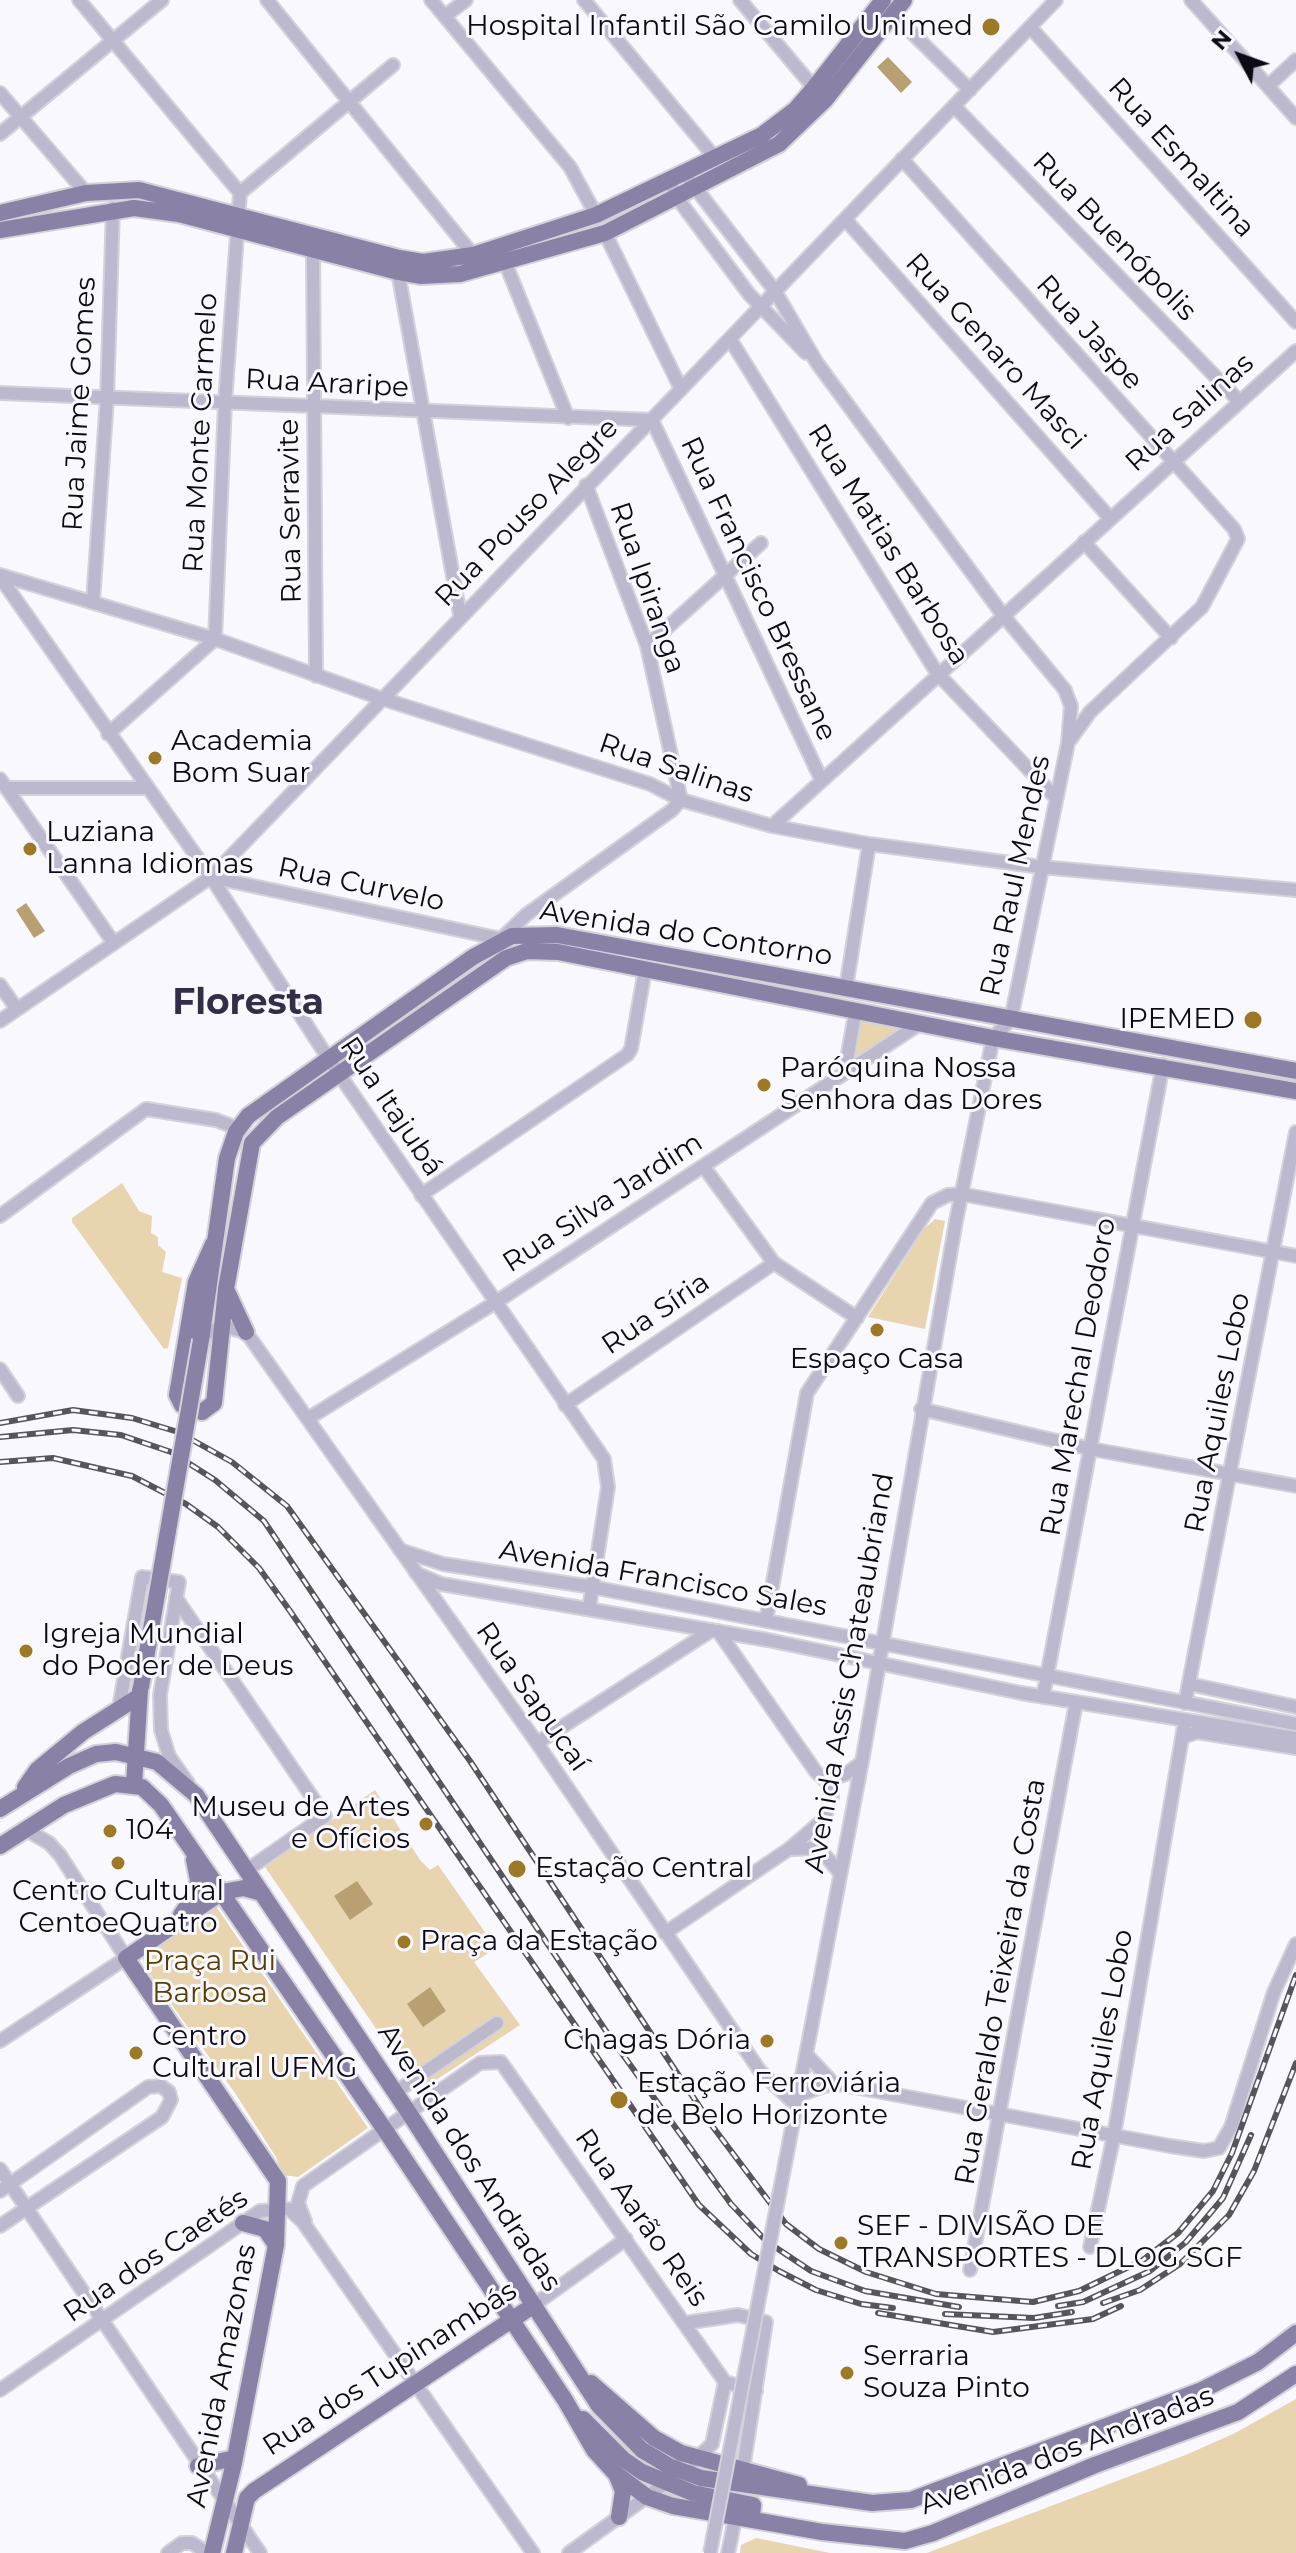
<!DOCTYPE html>
<meta charset="utf-8">
<style>
body{margin:0}
#map{position:relative;width:1296px;height:2553px;overflow:hidden;background:#f9f8ff;font-family:Montserrat,sans-serif}
canvas{display:block}
.north{position:absolute;left:1200px;top:16px;width:80px;height:80px;-webkit-text-stroke:6px #f9f8ff;paint-order:stroke;rotate:311deg;font-size:22px;font-weight:700;line-height:32px;text-align:center;color:#0c0a15}
.north::after{content:'';display:block;margin:auto;width:28px;height:36px;background:#0c0a15;clip-path:polygon(50% 0,100% 100%,50% 72%,0 100%)}
</style>
<div id="map">
<canvas width="1296" height="2553"></canvas>
<div class="north">N</div>
</div>
<script>
const ctx = document.querySelector('canvas').getContext('2d');
ctx.lineJoin = 'round';
function fillPath(path, color) { ctx.fillStyle = color; ctx.fill(path, 'evenodd'); }
const toPath = rows => new Path2D(rows.map(r => 'M' + r).join(''));
function trace(path, color, width, dash) { ctx.strokeStyle = color; ctx.lineWidth = width; ctx.lineCap = dash ? 'butt' : 'round'; ctx.setLineDash(dash || []); ctx.stroke(path); }
function drawText(font, color, halo, rows, align = 'center') {
  ctx.font = font + ' Montserrat,sans-serif'; ctx.lineWidth = 6; ctx.setLineDash([]); ctx.textBaseline = 'middle'; ctx.strokeStyle = halo; ctx.fillStyle = color; for (const [text, x, y, turn = 0] of rows) {
    ctx.save(); ctx.translate(x, y); ctx.rotate((+turn || 0) * Math.PI / 180); ctx.textAlign = isNaN(turn) ? turn : align; if (halo) ctx.strokeText(text, 0, 0); ctx.fillText(text, 0, 0); ctx.restore();
  }
}
fillPath(toPath([
 [859,1019,903,1030,851,1062],
 [122,1183,139,1211,152,1216,151,1233,158,1237,158,1245,166,1252,162,1272,182,1278,168,1348,164,1349,72,1222,72,1218],
 [935,1219,945,1221,925,1329,868,1317,924,1229],
 [375,1790,420,1860,430,1870,438,1865,496,1948,474,1962,520,2025,419,2091,265,1867],
 [215,1905,368,2128,298,2177,283,2175,276,2157,235,2093,144,1966,143,1958,148,1952],
 [1296,2399,1296,2553,927,2553,1188,2454,1235,2433],
 [756,2538,830,2553,740,2553,741,2545]
]), '#e8d4ae');
fillPath(toPath([
 [888,57,912,82,901,93,877,67],
 [26,903,45,931,34,938,16,910],
 [357,1881,373,1904,350,1920,334,1896],
 [430,1987,446,2011,423,2027,407,2004]
]), '#b8a073');
const minor = toPath([
 [79,0,240,193,225,403,215,639,108,734],
 [267,0,473,255],
 [431,0,570,167,596,215],
 [584,0,716,159],
 [740,0,814,88],
 [1191,0,1296,118],
 [893,14,970,90],
 [445,16,466,0],
 [1030,27,1296,322],
 [1268,86,1296,60],
 [0,93,86,193],
 [954,106,1239,401],
 [0,134,162,0],
 [902,159,1234,529,1238,539,1202,607,1090,712,1070,740],
 [684,173,775,291,817,363,1003,615,1065,690,1071,706,1068,743,1011,1019,993,1038,956,1221,863,1756,796,2107],
 [668,179,678,199,749,294,806,353],
 [240,193,393,65],
 [845,219,1109,517],
 [605,233,681,389],
 [313,248,316,676],
 [505,262,568,418],
 [398,272,460,615],
 [730,339,937,673,1056,798],
 [0,393,652,420,821,779],
 [1084,542,1171,638],
 [0,575,215,639,383,699,650,784,681,800,772,826,869,844,1041,867,1296,890],
 [0,577,211,877,328,1058,604,1459,608,1487,589,1609],
 [93,602,107,398,113,208],
 [647,646,761,543],
 [0,779,113,942],
 [6,788,146,788],
 [772,826,1296,351],
 [211,877,501,939,526,915,672,810,681,800,647,646,586,485],
 [0,985,17,1009],
 [846,988,869,844],
 [0,1021,211,877,1056,0],
 [845,1071,856,1009],
 [704,1167,774,1263,857,1318],
 [421,1195,627,1055,631,1049,645,970],
 [0,1216,146,1109,216,1120,232,1126,236,1132],
 [202,1336,222,1326,246,1332,537,1743,760,2071,796,2105],
 [0,1369,18,1396],
 [565,1405,774,1263],
 [921,1409,1091,1449,1296,1486],
 [309,1418,496,1302,921,1023],
 [400,1550,443,1564,592,1587,1296,1724],
 [416,1573,441,1584,768,1640,1021,1693,1296,1738],
 [176,1598,325,1816,247,1870],
 [766,1621,807,1393,932,1203,948,1195,961,1194,1296,1256],
 [718,1631,816,1772,826,1781],
 [1189,1684,1296,1707],
 [1043,1697,1163,1065],
 [1185,1703,1296,1132],
 [119,1708,142,1577,179,1582,160,1695,161,1730,169,1756,188,1783],
 [1183,1737,1197,1732,1296,1748],
 [537,1743,712,1630],
 [826,1781,846,1774,861,1763],
 [792,1849,819,1848,839,1872],
 [665,1933,789,1849,824,1819,832,1797,826,1781],
 [0,2041,126,1958,60,1855,49,1843,25,1829],
 [806,2054,833,2083],
 [396,2092,497,2023],
 [799,2095,833,2083,1170,2146,1204,2151,1219,2148,1231,2127,1274,1992,1296,1944],
 [0,2169,260,2553],
 [0,2191,148,2087,161,2086,169,2092,171,2100,162,2117,0,2226],
 [305,2221,298,2203,303,2186,480,2063,501,2062,725,2382,756,2391],
 [1090,2247,1114,2135,1185,1720],
 [970,2270,1076,1703],
 [534,2305,626,2239],
 [685,2323,738,2315,766,2322,743,2469],
 [0,2390,260,2211,289,2209,303,2222,533,2553],
 [694,2461,712,2444,725,2382],
 [168,2553,182,2543,192,2543,207,2553],
 [569,2553,670,2480],
 [728,2553,737,2509]
]);
const major = toPath([
 [0,213,86,193,139,190,399,258,423,262,473,255,596,215,762,135,795,110,814,88,883,0],
 [0,230,134,208,179,214,398,272,420,276,460,274,605,233,779,144,825,100,904,0],
 [213,1244,196,1282,177,1395,182,1405,202,1412,214,1403,226,1289,252,1143,277,1117,506,958,527,951,558,952,993,1038,1296,1091],
 [227,1291,246,1332],
 [201,1340,227,1158,236,1132,248,1116,473,957,512,936,557,935,1296,1071],
 [134,1784,140,1690],
 [25,1787,37,1770,83,1732,138,1697],
 [0,1809,69,1766,96,1754,116,1752,157,1762,196,1795,409,2113,599,2406,642,2450,669,2466,701,2478,872,2503,911,2500,1202,2390,1258,2362,1296,2333],
 [0,1846,64,1805,115,1784,142,1787,161,1805,385,2130,565,2400,594,2450,615,2473,647,2497,673,2506,822,2532,905,2541,933,2533,1095,2465,1238,2412,1296,2374],
 [181,1915,196,1893,198,1880,194,1860],
 [243,2223,265,2229,276,2245],
 [591,2383,654,2438,681,2453,799,2485],
 [583,2419,623,2459,642,2472,693,2493,753,2505,752,2517],
 [198,2466,235,2458],
 [616,2474,623,2491,619,2517],
 [212,2553,234,2463,276,2245,278,2181,126,1958,222,1892,244,1888,262,1893],
 [234,2553,247,2498,254,2491,534,2305]
]);
trace(minor, '#d3d2da', 16);
trace(major, '#d3d2da', 20);
trace(minor, '#bcb8cd', 12);
trace(major, '#8a81a7', 16);
const rail = toPath([
 [0,1423,73,1410,132,1418,178,1432,232,1462,287,1506,470,1761,713,2127,786,2224,819,2249,866,2272,936,2294,1033,2302,1079,2291,1143,2260,1178,2233,1213,2191,1232,2153,1296,1975],
 [0,1437,73,1430,121,1435,171,1452,215,1480,264,1521,610,2037,731,2204,766,2241,811,2271,865,2291,959,2307],
 [0,1462,53,1458,132,1476,186,1504,218,1527,259,1568,290,1611,699,2205,751,2254,779,2271,816,2290,861,2304,893,2308],
 [1103,2303,1140,2290,1180,2264,1229,2215,1254,2171,1296,2063],
 [1058,2306,1083,2302,1150,2271,1186,2242,1223,2198,1251,2135],
 [878,2313,993,2332,1093,2319,1121,2306],
 [945,2314,1034,2318,1072,2312]
]);
trace(rail, '#56555e', 6);
trace(rail, '#f9f8ff', 3, [9]);
const minorBridge = toPath([
 [710,2553,796,2107]
]);
const majorBridge = toPath([
 [141,1687,201,1340]
]);
trace(minorBridge, '#d3d2da', 16, []);
trace(majorBridge, '#d3d2da', 20, []);
trace(minorBridge, '#bcb8cd', 12);
trace(majorBridge, '#8a81a7', 16);
for (const [x, y, r, color] of [
 [991,27,10,"#9e7925"],
 [155,758,8,"#9e7925"],
 [30,849,8,"#9e7925"],
 [1253,1020,10,"#9e7925"],
 [764,1085,8,"#9e7925"],
 [877,1330,8,"#9e7925"],
 [26,1651,8,"#9e7925"],
 [426,1824,8,"#9e7925"],
 [110,1831,8,"#9e7925"],
 [118,1863,8,"#9e7925"],
 [517,1869,10,"#9e7925"],
 [404,1942,8,"#9e7925"],
 [767,2041,8,"#9e7925"],
 [136,2053,8,"#9e7925"],
 [619,2100,10,"#9e7925"],
 [841,2243,8,"#9e7925"],
 [847,2373,8,"#9e7925"]
]) { const dot = new Path2D(); dot.arc(x, y, r, 0, 2 * Math.PI); ctx.fillStyle = color; ctx.fill(dot); trace(dot, '#f9f8ff', 3); }
drawText('28px', '#0c0a15', '#f9f8ff', [
 ["Hospital Infantil São Camilo Unimed",973,27,"right"],
 ["Academia",171,742],
 ["Bom Suar",171,774],
 ["Luziana",46,833],
 ["Lanna Idiomas",46,865],
 ["IPEMED",1235,1020,"right"],
 ["Paróquina Nossa",780,1069],
 ["Senhora das Dores",780,1101],
 ["Espaço Casa",877,1360,"center"],
 ["Igreja Mundial",42,1635],
 ["do Poder de Deus",42,1667],
 ["Museu de Artes",410,1808,"right"],
 ["e Ofícios",410,1840,"right"],
 ["104",126,1831],
 ["Estação Central",535,1869],
 ["Centro Cultural",118,1892,"center"],
 ["CentoeQuatro",118,1924,"center"],
 ["Praça da Estação",420,1942],
 ["Centro",152,2037],
 ["Cultural UFMG",152,2069],
 ["Chagas Dória",751,2041,"right"],
 ["Estação Ferroviária",637,2084],
 ["de Belo Horizonte",637,2116],
 ["SEF - DIVISÃO DE",857,2227],
 ["TRANSPORTES - DLOG SGF",857,2259],
 ["Serraria",863,2357],
 ["Souza Pinto",863,2389]
], 'left');
drawText('28px', '#0c0a15', '#f9f8ff', [
 ["Rua Esmaltina",1181,158,48],
 ["Rua Buenópolis",1114,237,46],
 ["Rua Jaspe",1089,333,48],
 ["Rua Genaro Masci",995,352,48],
 ["Rua Araripe",327,384,3],
 ["Rua Jaime Gomes",80,404,-87],
 ["Rua Salinas",1190,413,-42],
 ["Rua Monte Carmelo",201,433,-87],
 ["Rua Serravite",291,511,-91],
 ["Rua Pouso Alegre",527,513,-46],
 ["Rua Matias Barbosa",888,545,58],
 ["Rua Ipiranga",647,588,71],
 ["Rua Francisco Bressane",758,589,65],
 ["Rua Salinas",676,769,19],
 ["Rua Raul Mendes",1016,876,-78],
 ["Rua Curvelo",361,885,12],
 ["Avenida do Contorno",686,934,9],
 ["Rua Itajubá",391,1107,56],
 ["Rua Silva Jardim",603,1203,-33],
 ["Rua Síria",656,1314,-34],
 ["Rua Marechal Deodoro",1079,1377,-80],
 ["Rua Aquiles Lobo",1218,1413,-79],
 ["Avenida Francisco Sales",663,1579,10],
 ["Avenida Assis Chateaubriand",850,1673,-80],
 ["Rua Sapucaí",532,1697,55],
 ["Rua Geraldo Teixeira da Costa",1001,1982,-80],
 ["Rua Aquiles Lobo",1103,2050,-80],
 ["Avenida dos Andradas",469,2158,57],
 ["Rua Aarão Reis",641,2218,55],
 ["Rua dos Caetés",156,2256,-34],
 ["Rua dos Tupinambás",390,2369,-33],
 ["Avenida Amazonas",222,2376,-79],
 ["Avenida dos Andradas",1067,2451,-21]
]);
drawText('28px', '#573f02', '#f9f8ff', [
 ["Praça Rui",210,1962],
 ["Barbosa",210,1994]
]);
drawText('bold 36px', '#342d48', '#f9f8ff', [
 ["Floresta",248,1003]
]);
</script>
